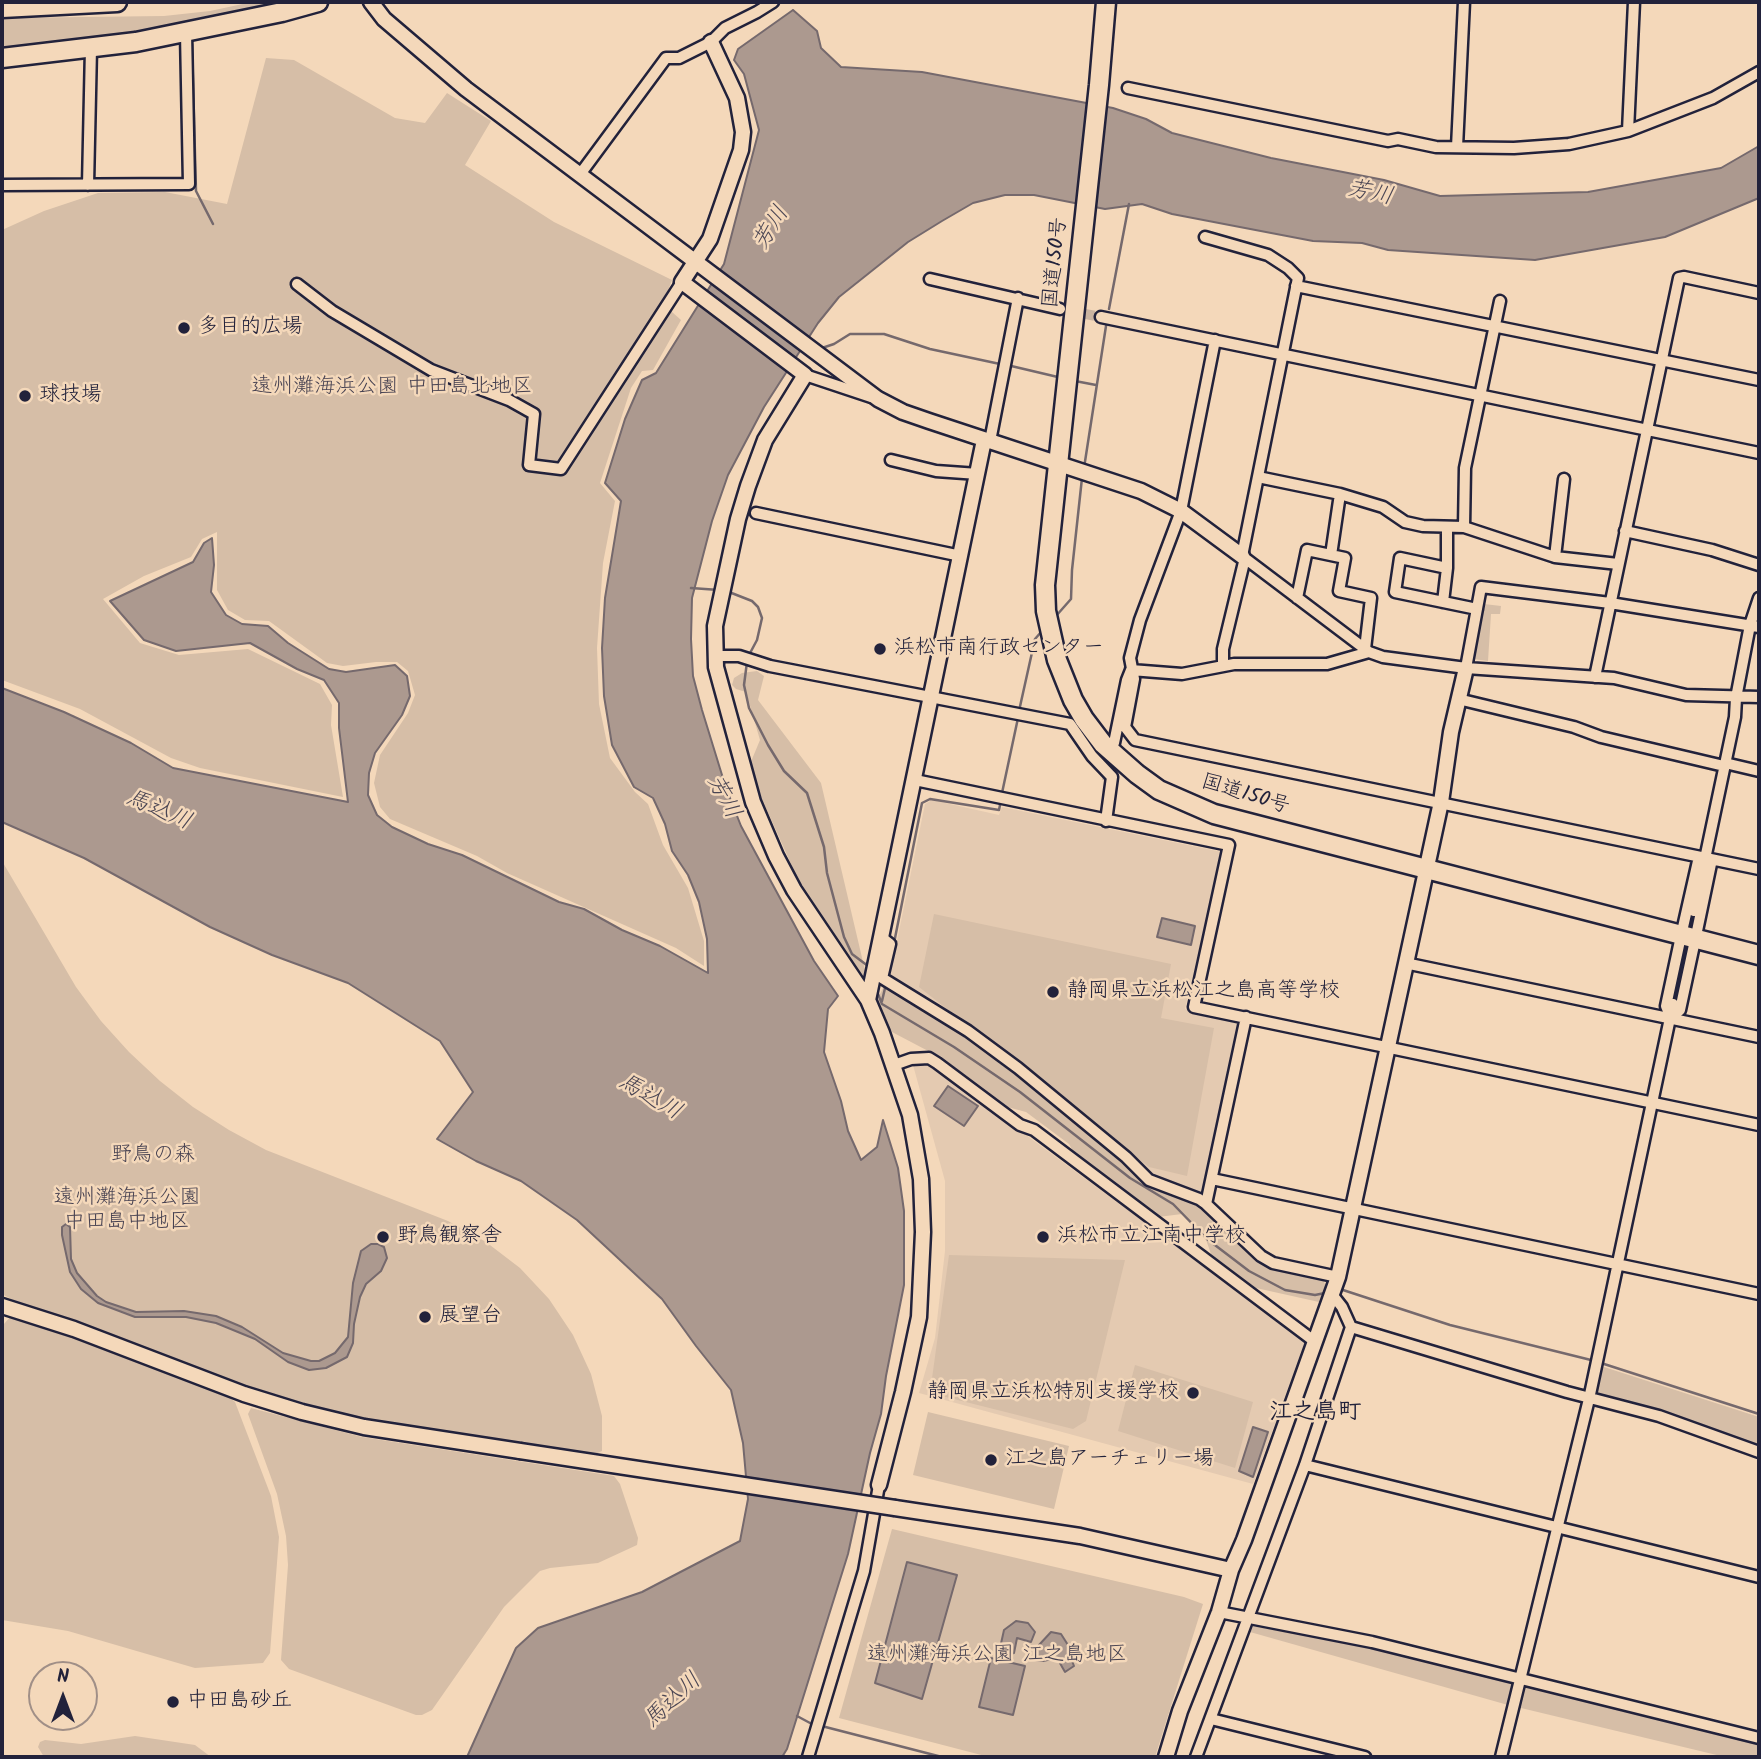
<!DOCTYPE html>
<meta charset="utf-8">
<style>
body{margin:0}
#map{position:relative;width:1761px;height:1759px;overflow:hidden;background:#f4d8ba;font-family:Kalam,sans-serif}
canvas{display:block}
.frame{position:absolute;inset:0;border:4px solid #22223b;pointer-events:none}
.north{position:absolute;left:28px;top:1661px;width:70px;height:70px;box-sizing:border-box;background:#f4d8ba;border:2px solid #a08f87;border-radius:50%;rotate:0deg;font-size:19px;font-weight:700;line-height:28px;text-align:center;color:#22223b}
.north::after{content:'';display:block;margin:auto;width:24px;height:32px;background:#22223b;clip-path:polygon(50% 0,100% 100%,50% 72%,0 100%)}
</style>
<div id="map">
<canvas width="1761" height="1759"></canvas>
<div class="frame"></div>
<div class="north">N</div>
</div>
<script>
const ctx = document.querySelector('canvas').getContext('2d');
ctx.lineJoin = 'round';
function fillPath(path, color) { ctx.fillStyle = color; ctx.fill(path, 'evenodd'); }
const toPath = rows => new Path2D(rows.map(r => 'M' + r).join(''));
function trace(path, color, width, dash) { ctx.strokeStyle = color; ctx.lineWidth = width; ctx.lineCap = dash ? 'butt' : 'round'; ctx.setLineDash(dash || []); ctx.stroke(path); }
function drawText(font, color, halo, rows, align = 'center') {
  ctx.font = font + ' Kalam,"Klee One",sans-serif'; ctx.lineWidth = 5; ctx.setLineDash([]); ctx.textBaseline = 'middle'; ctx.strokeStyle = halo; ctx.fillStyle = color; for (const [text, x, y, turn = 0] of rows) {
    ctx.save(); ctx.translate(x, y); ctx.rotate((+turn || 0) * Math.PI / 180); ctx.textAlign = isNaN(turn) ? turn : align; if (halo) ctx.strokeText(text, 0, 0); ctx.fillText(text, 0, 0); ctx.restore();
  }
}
fillPath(toPath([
 [932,800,999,815,1002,807,1222,852,1185,1009,1241,1021,1204,1194,1151,1174,1065,1099,973,1029,890,975,925,804],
 [926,1061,1305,1341,1253,1484,919,1393,935,1338,945,1251,945,1181,913,1065]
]), '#e4cab1');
fillPath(toPath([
 [252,2,282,2,207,21,150,31,65,43,2,48,2,18,164,16,210,11],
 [266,58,294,60,395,118,425,123,447,93,491,121,465,165,554,222,672,280,663,304,681,320,653,370,642,371,631,388,600,483,615,501,603,563,597,648,599,704,610,758,635,792,648,804,663,845,688,888,704,941,704,966,676,948,507,873,477,856,390,819,380,807,374,783,380,755,408,713,415,695,408,671,397,662,376,662,343,666,327,663,269,621,245,620,228,610,217,590,217,532,202,539,191,557,144,576,103,599,140,643,179,655,248,649,320,684,332,705,331,725,343,797,200,768,171,758,80,709,2,680,2,230,44,211,98,193,165,192,227,204],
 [1484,604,1501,606,1500,614,1491,614,1488,661,1473,659],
 [757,671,764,676,758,700,821,783,867,979,861,982,800,884,762,799,750,764,760,740,746,692,736,689,732,685,734,678,742,673],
 [2,861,76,987,101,1021,129,1052,160,1081,193,1107,229,1130,266,1150,448,1221,486,1242,520,1268,549,1299,573,1335,591,1374,602,1416,602,1451,593,1455,386,1423,324,1411,243,1386,76,1322,20,1304,2,1294],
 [934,914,1171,964,1161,1018,1214,1028,1187,1176,1149,1167,919,987],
 [884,986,965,1036,1059,1109,1147,1184,1199,1205,1268,1267,1323,1279,1326,1287,1319,1302,1256,1288,1211,1254,1203,1231,1182,1214,1158,1217,1074,1153,1069,1144,1026,1112,1000,1105,932,1053,892,1032,875,1004],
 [949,1255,1125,1260,1086,1421,1073,1429,930,1393],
 [10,1317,90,1343,225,1394,235,1402,271,1496,279,1537,270,1653,263,1663,195,1668,68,1631,2,1620,2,1343,4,1324],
 [1135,1365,1253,1402,1235,1468,1118,1431],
 [1601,1366,1759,1417,1759,1448,1599,1397,1595,1393],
 [251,1408,362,1437,614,1476,620,1484,638,1538,637,1545,598,1563,550,1568,540,1571,504,1607,432,1710,422,1715,416,1715,289,1669,281,1660,288,1565,286,1536,277,1494,248,1414],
 [928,1412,1069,1446,1054,1509,913,1475],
 [892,1529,1184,1597,1203,1604,1155,1757,989,1757,839,1718],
 [1252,1626,1371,1647,1514,1684,1508,1705,1250,1632],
 [1526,1687,1759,1744,1759,1757,1725,1757,1521,1708],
 [135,1736,195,1745,211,1757,44,1757,38,1747,40,1742,45,1740,81,1744]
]), '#d6bea7');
const water = toPath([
 [793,10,817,31,821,48,841,67,922,72,1113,108,1146,119,1172,133,1271,158,1384,180,1440,196,1588,192,1721,168,1759,146,1759,198,1665,237,1535,260,1388,250,1362,243,1313,241,1245,228,1172,214,1142,204,1105,209,1034,195,1005,195,973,203,942,221,908,242,839,297,818,323,764,407,728,475,712,521,692,598,691,639,693,676,702,710,726,788,741,826,814,961,838,996,828,1009,824,1052,841,1101,848,1131,861,1160,877,1147,883,1120,898,1168,904,1211,904,1285,886,1376,881,1414,870,1453,848,1554,787,1749,782,1757,467,1757,516,1648,538,1628,642,1592,740,1541,748,1499,743,1443,731,1390,696,1346,662,1299,577,1220,521,1181,476,1161,437,1139,473,1092,440,1041,348,983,272,955,210,927,84,858,2,822,2,688,64,712,131,743,173,768,348,802,339,728,339,703,324,680,297,669,250,643,176,651,144,640,110,601,193,562,204,543,212,538,214,565,211,592,226,615,242,624,268,626,288,643,329,669,346,672,395,665,407,676,410,696,402,715,375,753,369,773,368,795,377,815,392,827,428,844,462,855,559,902,584,909,622,930,660,946,708,973,707,939,699,902,688,875,672,851,665,824,653,798,634,787,612,745,604,696,602,648,605,598,621,501,605,483,625,419,642,380,656,373,724,264,759,130,744,74,734,60,738,49,793,10],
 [1162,918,1195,926,1191,945,1157,937,1162,918],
 [948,1086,978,1106,964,1126,934,1106,948,1086],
 [66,1224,70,1227,71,1259,77,1273,97,1296,106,1302,136,1312,184,1311,216,1316,242,1327,283,1353,311,1361,319,1361,335,1353,348,1337,353,1283,361,1251,371,1244,378,1244,384,1247,387,1258,381,1271,366,1284,360,1297,354,1324,353,1343,347,1357,326,1368,309,1370,288,1362,255,1339,216,1323,186,1317,135,1317,98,1303,81,1289,70,1272,62,1235,62,1227,66,1224],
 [1253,1427,1268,1432,1253,1477,1239,1471,1253,1427],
 [907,1562,957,1575,922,1699,875,1683,907,1562],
 [1016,1621,1028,1623,1035,1632,1031,1642,1017,1638,1014,1653,1002,1656,1000,1648,1004,1630,1016,1621],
 [1051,1632,1061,1634,1075,1656,1072,1661,1074,1666,1065,1672,1057,1658,1043,1661,1035,1660,1035,1653,1039,1645,1051,1632],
 [991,1658,1025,1666,1013,1715,979,1707,991,1658]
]);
fillPath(water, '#ac998f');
trace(water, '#75696d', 2);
trace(toPath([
 [192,44,196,191,213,224],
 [1109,309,1129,204],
 [819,349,834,344,850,334,884,334,930,349,1000,364],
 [1007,365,1062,378],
 [1075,381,1096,385],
 [1084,468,1106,326],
 [691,588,719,590],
 [729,592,752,601,758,607,762,618,757,640,749,655],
 [1056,616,1071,599,1072,570,1082,478],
 [747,662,744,685,749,708,768,745,784,771,807,793,824,847,827,873,844,937,852,954,868,966],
 [1019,711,1035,639,1042,631],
 [1002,793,1018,718],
 [894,943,922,803,930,799,999,810,1001,800],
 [876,989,882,1004,954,1047,1020,1092,1130,1178,1173,1204,1207,1239,1249,1271,1285,1290,1315,1295,1325,1293],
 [882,1001,886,984],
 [1339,1291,1343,1290,1450,1325,1595,1361],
 [1601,1363,1759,1414],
 [797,1716,810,1723,942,1757]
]), '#75696d', 2.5);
trace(toPath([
 [1070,311,1101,317],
 [1107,781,1113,750],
 [1673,1004,1694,911]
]), '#cab4a1', 10, [10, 5]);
const street = toPath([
 [1128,88,1388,141,1398,139,1436,147,1514,148,1569,144,1628,131,1713,98,1759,72],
 [1628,131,1634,2],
 [1457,147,1464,2],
 [581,173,666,58,679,58,711,42,725,28,757,12,773,2],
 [2,185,189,184,186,33],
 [88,185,91,48],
 [1205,237,1268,255,1288,268,1298,278,1242,556,1369,652,1383,657,1466,668,1614,678,1686,695,1759,697],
 [930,279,1060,309],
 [297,284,332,311,431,370,509,400,534,414,529,465,561,469,682,282],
 [1296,286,1759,380],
 [1101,317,1759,453],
 [1215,340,1181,511,1140,620,1130,658,1134,679,1125,727,1135,740,1759,869],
 [805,375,871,397],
 [990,441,1018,298],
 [891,460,936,471,978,474],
 [1258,477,1340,494,1383,507,1405,522,1423,526,1464,527,1555,557,1618,564],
 [756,513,961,556],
 [1464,527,1465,468,1500,301],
 [1625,531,1712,550,1759,565],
 [1331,555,1340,494],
 [1555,557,1564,479],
 [1447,568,1400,558,1395,592,1477,609],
 [1297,598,1307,550,1345,558,1339,591,1371,598,1365,649],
 [1443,602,1447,568,1447,527],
 [715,656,739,656,770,666,1070,724,1092,756,1112,777,1106,821],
 [1223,666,1223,649,1245,558],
 [1466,668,1481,587,1610,603,1759,627],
 [1131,670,1182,674,1234,664,1327,664,1369,652],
 [1595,677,1679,278,1684,277,1759,293],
 [1458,699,1574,727,1601,737,1724,766],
 [1114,743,1127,680,1131,670],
 [1725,763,1759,771],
 [915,780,1229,845,1194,1007,1759,1125],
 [1706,857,1711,864,1697,931,1680,1010,1671,1018,1666,1006,1681,936,1698,861,1706,857],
 [1694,911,1735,717,1736,698,1750,625,1759,598],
 [881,937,890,944,882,978,968,1031,1018,1068,1126,1157,1149,1180,1199,1199,1206,1204],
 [1405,963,1759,1037],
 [1246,1017,1206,1204,1261,1256,1273,1263,1338,1277],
 [894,1065,911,1059,929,1058,937,1063,1020,1125,1034,1130,1314,1341],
 [1212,1179,1759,1294],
 [1331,1293,1342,1307,1351,1327,1567,1392,1659,1416,1759,1452],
 [1305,1465,1759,1577],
 [1219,1612,1372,1642,1759,1738],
 [1211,1719,1365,1757],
 [808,1757,864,1571,879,1485],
 [1196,1757,1305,1465,1351,1327],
 [1501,1757,1589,1399,1673,1004]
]);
const secondary = toPath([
 [371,2,384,19,466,89,878,399,903,412,929,421,1141,491,1181,511,1242,556],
 [711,42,737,98,743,132,741,150,710,239,682,282,805,375,765,440,748,486,738,519,715,626,716,667,753,802,776,856,794,890,868,1000,882,1033,910,1115,921,1179,923,1232,919,1317,903,1392,879,1485],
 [868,1000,984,440],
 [2,1306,74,1329,244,1394,302,1412,364,1427,520,1451],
 [895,1508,1080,1536,1231,1570],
 [1166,1757,1180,1711,1219,1612,1231,1570,1244,1540,1338,1277,1441,802,1451,732,1466,668]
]);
const highway = toPath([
 [1106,2,1099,85,1045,585,1046,611,1057,660,1073,700,1084,719,1103,744,1137,774,1159,790,1214,814,1759,955],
 [2,8,117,2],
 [2,58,136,42,282,12,318,2]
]);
trace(street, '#22223b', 15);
trace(secondary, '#22223b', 19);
trace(highway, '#22223b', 23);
trace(street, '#f4d8ba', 10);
trace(secondary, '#f4d8ba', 14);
trace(highway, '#f4d8ba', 18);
const secondaryBridge = toPath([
 [520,1451,895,1508]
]);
trace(secondaryBridge, '#22223b', 19, []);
trace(secondaryBridge, '#f4d8ba', 14);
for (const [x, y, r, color] of [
 [184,328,7,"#22223b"],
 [25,396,7,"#22223b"],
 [880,649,7,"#22223b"],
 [1053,992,7,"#22223b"],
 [383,1237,7,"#22223b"],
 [1043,1237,7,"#22223b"],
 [425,1317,7,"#22223b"],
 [1193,1393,7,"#22223b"],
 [991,1460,7,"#22223b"],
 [173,1702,7,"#22223b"]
]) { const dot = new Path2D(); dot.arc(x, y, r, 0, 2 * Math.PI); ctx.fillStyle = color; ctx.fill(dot); trace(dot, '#f4d8ba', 2.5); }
drawText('21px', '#22223b', '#f4d8ba', [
 ["国道150号",1057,263,-84],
 ["国道150号",1245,796,17]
]);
drawText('21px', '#22223b', '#f4d8ba', [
 ["多目的広場",198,328],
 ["球技場",39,396],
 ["浜松市南行政センター",894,649],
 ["静岡県立浜松江之島高等学校",1067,992],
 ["野鳥観察舎",397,1237],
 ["浜松市立江南中学校",1057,1237],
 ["展望台",439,1317],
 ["静岡県立浜松特別支援学校",1179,1393,"right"],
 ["江之島アーチェリー場",1005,1460],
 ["中田島砂丘",187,1702]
], 'left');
drawText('21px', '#464151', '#f4d8ba', [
 ["遠州灘海浜公園 中田島北地区",392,388],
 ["野鳥の森",153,1156],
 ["遠州灘海浜公園",127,1199],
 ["中田島中地区",127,1223],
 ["遠州灘海浜公園 江之島地区",997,1656]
]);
drawText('italic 23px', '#4b4654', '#f4d8ba', [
 ["芳川",1370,195,12],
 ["芳川",773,229,-58],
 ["芳川",722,798,62],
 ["馬込川",158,812,23],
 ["馬込川",649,1099,30],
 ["馬込川",674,1702,-43]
]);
drawText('bold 23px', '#22223b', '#f4d8ba', [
 ["江之島町",1315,1414]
]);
</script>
